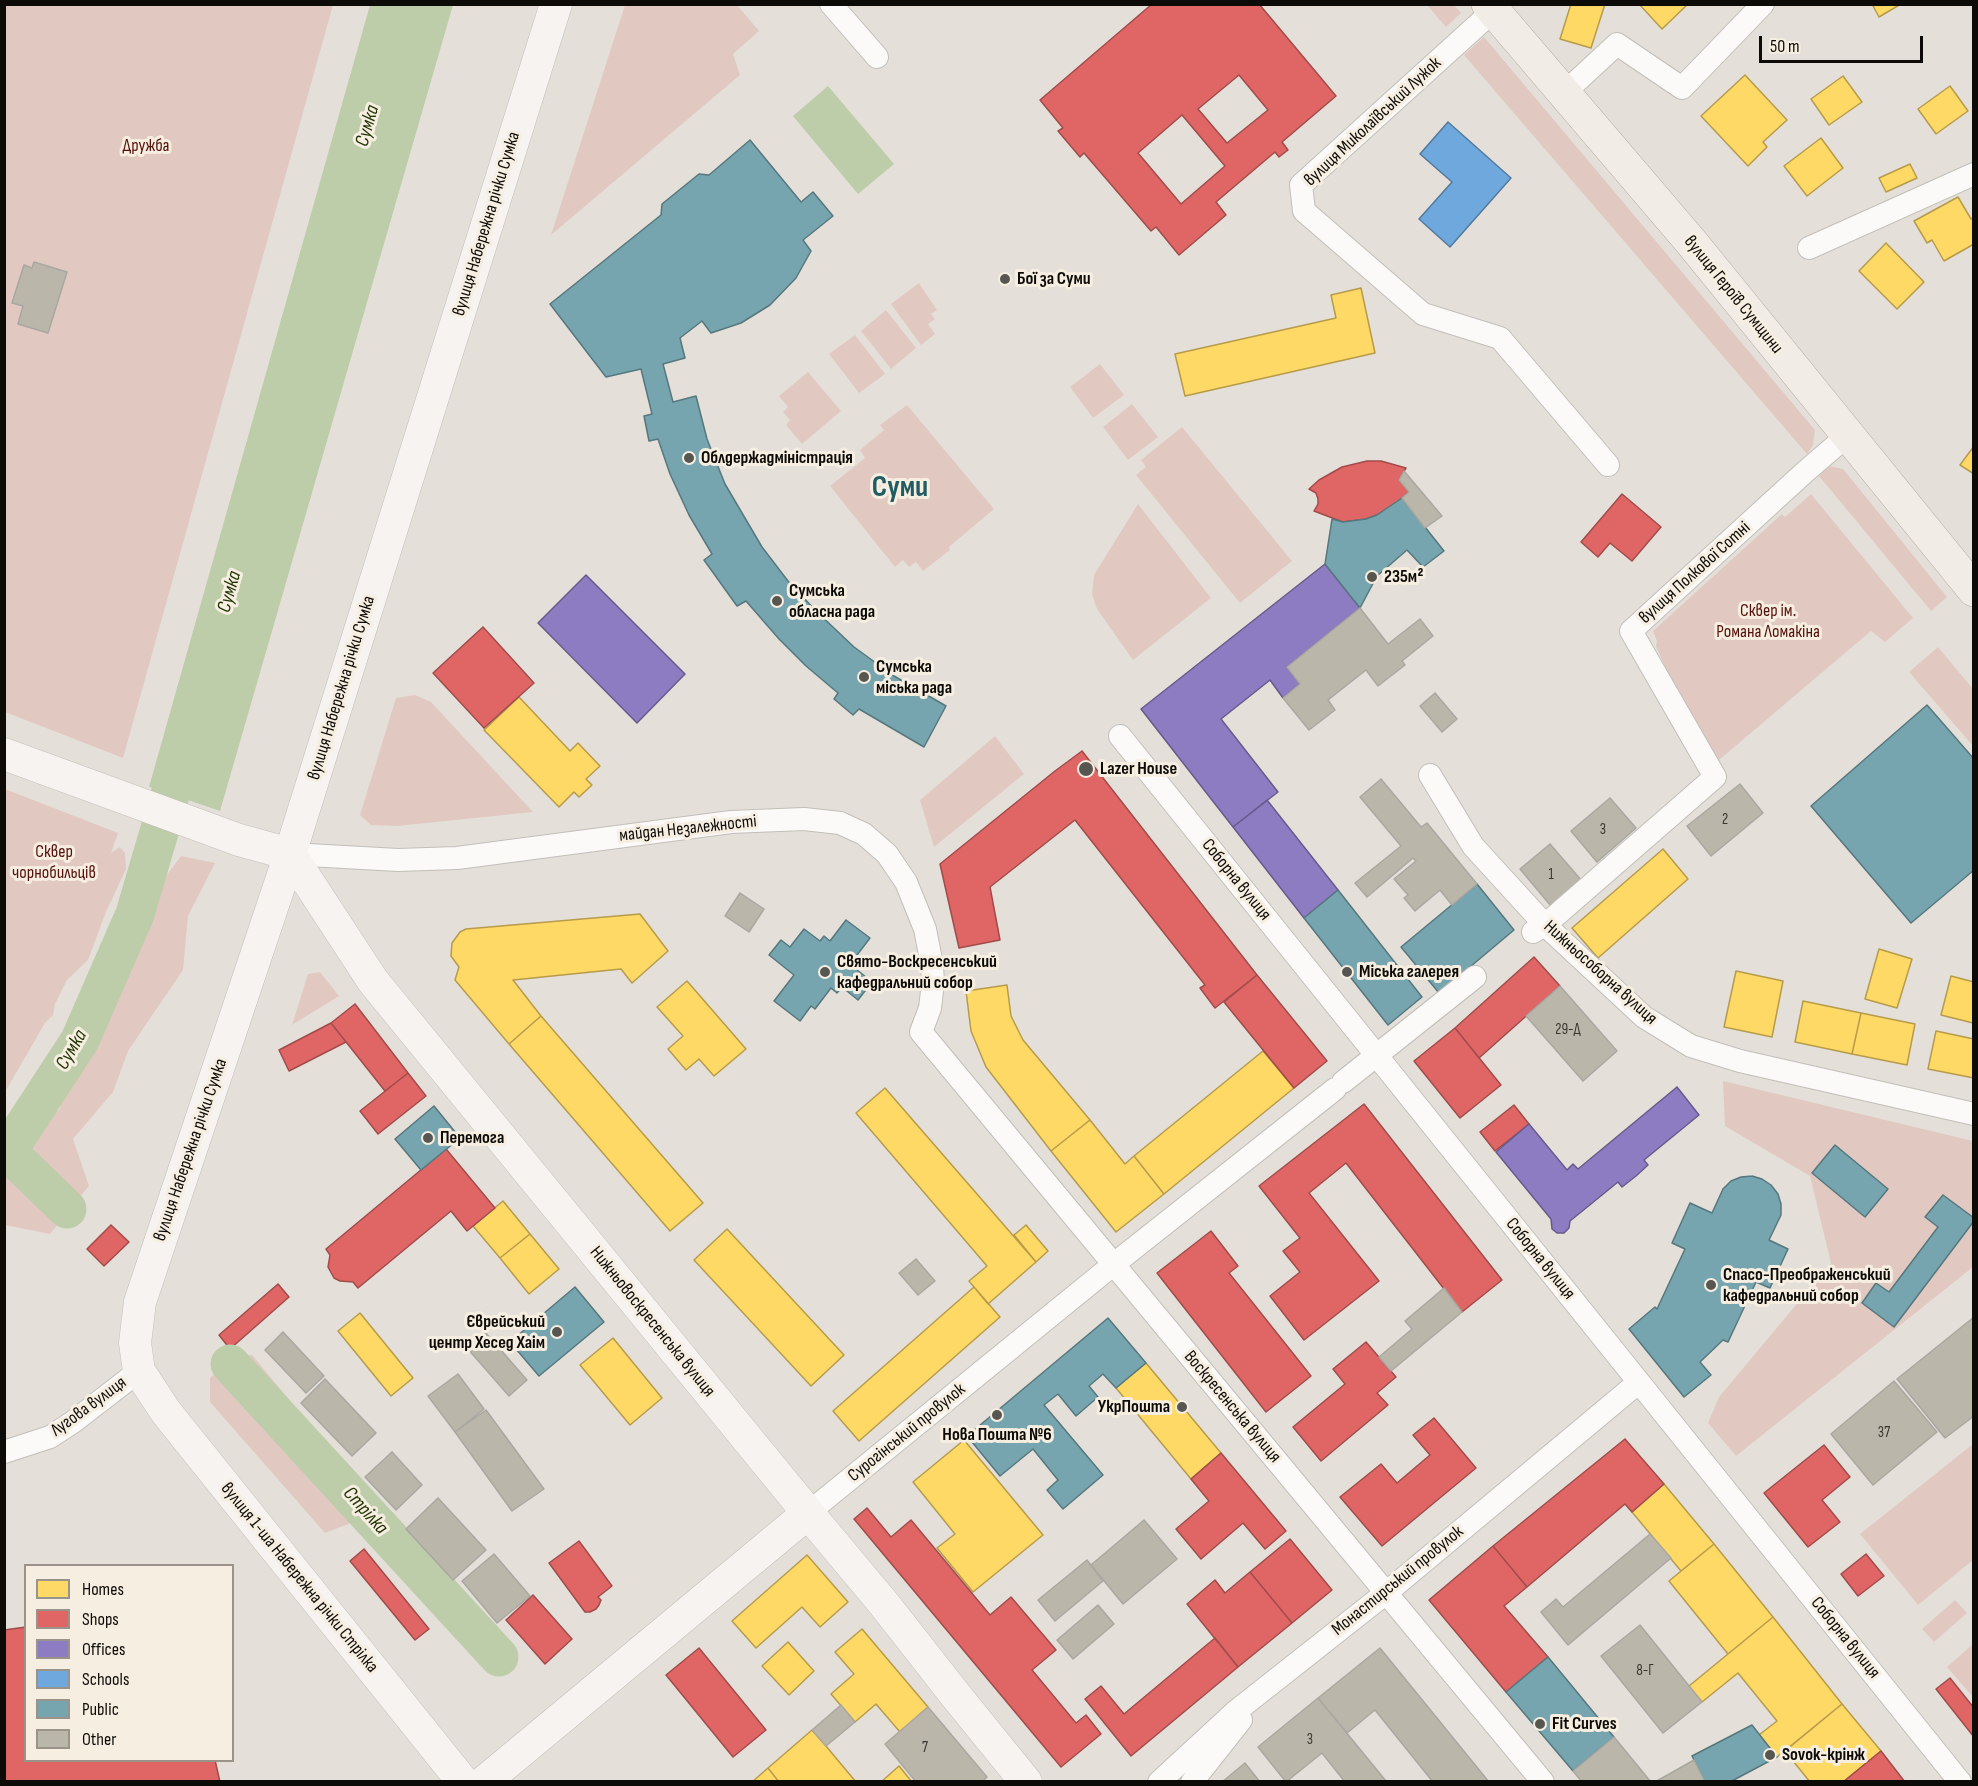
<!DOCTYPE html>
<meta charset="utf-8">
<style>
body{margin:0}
#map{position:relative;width:1978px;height:1786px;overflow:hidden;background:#e4e0d9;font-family:"Sofia Sans Condensed",sans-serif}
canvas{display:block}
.frame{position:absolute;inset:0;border:6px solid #0d0b07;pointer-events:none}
.legend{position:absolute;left:24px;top:1564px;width:210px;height:198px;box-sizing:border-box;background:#f6eee1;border:2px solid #99938a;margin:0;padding:8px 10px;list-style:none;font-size:18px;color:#0d0b07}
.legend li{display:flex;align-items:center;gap:12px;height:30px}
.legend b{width:30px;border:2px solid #99938a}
.scale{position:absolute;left:1759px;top:36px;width:164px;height:27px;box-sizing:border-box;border:3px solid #0d0b07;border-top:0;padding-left:8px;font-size:18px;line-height:21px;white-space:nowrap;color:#0d0b07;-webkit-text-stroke:4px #f6eee1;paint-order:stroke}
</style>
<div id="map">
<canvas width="1978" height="1786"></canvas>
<div class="frame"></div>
<ul class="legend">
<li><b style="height:16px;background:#ffd966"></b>Homes</li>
<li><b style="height:16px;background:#e06666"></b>Shops</li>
<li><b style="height:16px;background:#8e7cc3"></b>Offices</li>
<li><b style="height:16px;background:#6fa8dc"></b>Schools</li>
<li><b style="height:16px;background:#76a5af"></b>Public</li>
<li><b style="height:16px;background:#bab7aa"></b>Other</li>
</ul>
<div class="scale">50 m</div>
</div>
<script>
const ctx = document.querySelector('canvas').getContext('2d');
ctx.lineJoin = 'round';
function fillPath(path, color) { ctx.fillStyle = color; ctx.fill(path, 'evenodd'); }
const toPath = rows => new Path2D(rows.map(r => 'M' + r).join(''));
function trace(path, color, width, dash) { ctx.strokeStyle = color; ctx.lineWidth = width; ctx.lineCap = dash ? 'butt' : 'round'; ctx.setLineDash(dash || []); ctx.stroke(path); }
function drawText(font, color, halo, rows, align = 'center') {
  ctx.font = font + ' "Sofia Sans Condensed",sans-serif'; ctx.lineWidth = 6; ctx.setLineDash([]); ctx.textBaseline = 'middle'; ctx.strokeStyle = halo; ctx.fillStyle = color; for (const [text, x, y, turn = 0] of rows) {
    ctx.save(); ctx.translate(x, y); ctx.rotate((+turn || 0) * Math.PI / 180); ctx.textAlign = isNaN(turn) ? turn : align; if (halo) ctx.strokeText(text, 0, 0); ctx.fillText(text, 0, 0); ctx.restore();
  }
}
fillPath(toPath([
 [4,5,333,5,123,758,5,712],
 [625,5,737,5,759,31,733,54,740,75,551,235],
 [1427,5,1454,5,1461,13,1446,27],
 [1484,37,1815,430,1813,445,1807,454,1464,55],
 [919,283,937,310,931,314,935,319,928,324,935,334,921,345,891,304],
 [886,310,916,348,891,369,861,331],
 [855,335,885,374,859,393,829,354],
 [1100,364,1124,395,1093,418,1070,387],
 [808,372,841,411,802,444,786,425,790,420,783,412,788,407,779,396],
 [1132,404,1158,437,1128,460,1103,427],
 [907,405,994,509,949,547,950,550,923,571,916,562,909,567,903,560,895,567,830,486,865,458,860,450,884,430,880,425],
 [1182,427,1292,561,1240,603,1136,475,1146,467,1141,460],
 [1829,466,1843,469,1947,597,1931,611,1819,476],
 [1811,494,1913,618,1885,642,1871,631,1719,760,1716,759,1681,703,1656,646,1657,641,1653,631,1782,514,1785,517],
 [1138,504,1211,598,1133,660,1097,609,1092,594,1094,575],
 [1938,647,1973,689,1973,746,1909,672],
 [415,695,431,702,533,812,397,826,371,825,360,815,396,698],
 [995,736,1024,774,934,847,920,800],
 [5,789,118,833,111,853,120,847,125,853,126,869,106,912,88,960,67,980,55,1004,53,1015,45,1023,5,1092],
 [181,856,215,863,188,916,183,970,128,1051,113,1092,73,1139,89,1186,50,1234,5,1225,5,1148,14,1141,26,1117,59,1110,83,1045,106,1020,134,911,158,887],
 [320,972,339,996,292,1025,308,974],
 [1723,1081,1973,1141,1973,1267,1736,1456,1708,1423,1719,1397,1831,1263,1810,1176,1725,1126],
 [235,1355,252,1355,382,1511,325,1533,210,1402,210,1378],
 [1973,1444,1973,1560,1918,1605,1860,1534],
 [1955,1600,1967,1613,1934,1642,1922,1629],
 [1973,1644,1973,1697,1947,1667]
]), '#e1c9c2');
fillPath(toPath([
 [370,5,453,5,220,811,149,787],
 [828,86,894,164,858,194,793,116]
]), '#bdcca9');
fillPath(toPath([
 [146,786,149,787,222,812,219,814,148,790]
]), '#e4e0d9');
const homes = toPath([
 [1571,4,1605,4,1591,48,1560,39,1571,4],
 [1639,4,1688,4,1662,29,1639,4],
 [1872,4,1901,4,1879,17,1872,4],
 [1745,75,1787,120,1763,142,1767,147,1748,166,1701,116,1745,75],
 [1843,76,1862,102,1829,125,1811,99,1843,76],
 [1950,86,1968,111,1936,134,1918,109,1950,86],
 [1821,138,1843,168,1807,196,1784,166,1821,138],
 [1910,164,1917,178,1886,192,1879,178,1910,164],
 [1958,197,1971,219,1974,217,1974,244,1944,261,1932,240,1927,243,1914,221,1958,197],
 [1886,243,1924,282,1897,309,1859,271,1886,243],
 [1361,288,1375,353,1185,396,1175,354,1336,318,1331,295,1361,288],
 [1974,446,1974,474,1960,465,1974,446],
 [519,697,570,751,578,743,600,766,586,779,592,785,579,797,574,792,559,807,484,730,519,697],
 [1663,849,1688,879,1598,958,1572,928,1663,849],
 [640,914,668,951,632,983,621,969,513,980,541,1016,509,1044,455,980,459,967,451,956,452,943,460,932,466,929,640,914],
 [1879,949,1912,959,1897,1008,1865,999,1879,949],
 [1736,971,1783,981,1772,1037,1724,1027,1736,971],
 [1951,976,1974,982,1973,1023,1941,1015,1951,976],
 [687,981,746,1049,714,1076,699,1059,686,1070,668,1049,683,1036,657,1007,687,981],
 [1007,985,1011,1016,1023,1040,1090,1120,1051,1151,986,1067,971,1031,966,991,1007,985],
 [1803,1001,1861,1013,1852,1054,1795,1042,1803,1001],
 [1861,1013,1915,1024,1907,1065,1852,1054,1861,1013],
 [541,1016,703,1203,670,1231,509,1044,541,1016],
 [1936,1031,1974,1039,1974,1078,1928,1069,1936,1031],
 [1263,1051,1294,1088,1164,1194,1134,1156,1263,1051],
 [885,1088,1036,1262,988,1304,969,1281,987,1266,856,1113,885,1088],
 [1090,1120,1125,1164,1134,1156,1164,1194,1116,1232,1051,1151,1090,1120],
 [503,1201,530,1234,500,1258,473,1226,503,1201],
 [1026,1225,1048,1251,1036,1262,1014,1235,1026,1225],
 [727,1229,844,1355,811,1386,694,1260,727,1229],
 [530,1234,559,1269,529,1294,500,1258,530,1234],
 [974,1287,1000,1317,859,1441,833,1411,974,1287],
 [360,1313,413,1378,391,1396,338,1331,360,1313],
 [613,1338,662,1398,630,1425,580,1365,613,1338],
 [1146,1363,1221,1453,1191,1479,1116,1388,1146,1363],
 [964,1440,1043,1535,973,1592,937,1548,955,1534,913,1482,964,1440],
 [1664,1484,1714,1544,1681,1571,1632,1512,1664,1484],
 [1714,1544,1773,1617,1728,1654,1669,1581,1714,1544],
 [807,1555,848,1602,820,1627,802,1607,756,1648,732,1621,807,1555],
 [1773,1617,1842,1704,1777,1757,1759,1735,1777,1721,1738,1673,1702,1702,1689,1686,1773,1617],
 [862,1629,928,1707,900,1732,876,1704,855,1722,831,1694,854,1674,835,1652,862,1629],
 [788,1642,814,1671,789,1695,762,1666,788,1642],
 [1842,1704,1881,1751,1843,1782,1810,1782,1785,1751,1842,1704],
 [812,1730,826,1746,856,1782,779,1782,768,1768,812,1730],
 [899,1766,912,1782,881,1782,899,1766],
 [768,1768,779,1782,752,1782,768,1768]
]);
fillPath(homes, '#ffd966');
trace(homes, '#b69b4a', 1.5);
const shops = toPath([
 [1152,4,1259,4,1336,96,1282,142,1288,150,1279,157,1275,152,1216,202,1226,215,1179,255,1156,227,1151,231,1084,153,1080,157,1058,131,1063,128,1040,100,1152,4],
 [1239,75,1268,110,1227,143,1198,109,1239,75],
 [1182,115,1225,166,1181,204,1138,153,1182,115],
 [1367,461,1381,461,1406,468,1399,480,1409,492,1390,508,1377,515,1366,519,1343,522,1314,511,1318,504,1318,499,1316,493,1309,489,1319,480,1342,467,1367,461],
 [1622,494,1661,527,1632,561,1610,543,1598,557,1581,542,1622,494],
 [483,627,534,683,484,728,433,673,483,627],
 [1082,751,1257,975,1215,1008,1200,988,1205,985,1075,820,990,887,1000,940,959,948,940,864,1055,771,1082,751],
 [1534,957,1560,986,1479,1058,1455,1028,1534,957],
 [1257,975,1327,1061,1294,1088,1224,1002,1257,975],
 [355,1004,408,1073,385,1091,331,1023,355,1004],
 [331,1023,346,1042,289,1071,279,1050,331,1023],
 [1455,1028,1501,1085,1460,1118,1414,1061,1455,1028],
 [408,1073,426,1096,378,1134,360,1111,408,1073],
 [1364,1104,1502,1280,1462,1312,1346,1163,1309,1193,1379,1281,1304,1340,1270,1296,1300,1272,1283,1251,1300,1238,1259,1186,1364,1104],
 [1514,1105,1529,1124,1495,1151,1480,1132,1514,1105],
 [446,1149,495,1208,467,1231,451,1211,358,1288,353,1282,340,1281,334,1278,328,1267,330,1255,326,1249,446,1149],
 [111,1225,129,1242,104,1266,87,1249,111,1225],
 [1211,1231,1238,1266,1229,1273,1311,1376,1266,1412,1157,1273,1211,1231],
 [278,1284,289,1297,230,1349,219,1335,278,1284],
 [1366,1342,1396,1377,1377,1393,1388,1405,1321,1461,1293,1427,1345,1384,1333,1369,1366,1342],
 [1434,1418,1476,1468,1382,1546,1340,1497,1381,1464,1397,1483,1430,1455,1413,1435,1434,1418],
 [1625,1439,1664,1484,1632,1512,1625,1504,1527,1587,1493,1546,1625,1439],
 [1824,1445,1850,1477,1822,1500,1840,1522,1808,1547,1764,1493,1824,1445],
 [1221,1453,1286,1531,1265,1549,1243,1523,1201,1559,1176,1529,1209,1501,1191,1479,1221,1453],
 [867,1508,891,1537,911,1520,990,1615,1011,1597,1056,1650,1032,1670,1076,1723,1086,1715,1101,1734,1061,1767,854,1519,867,1508],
 [1290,1539,1332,1590,1292,1623,1250,1572,1290,1539],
 [579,1541,612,1586,598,1597,601,1600,599,1605,596,1609,590,1612,585,1612,549,1563,579,1541],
 [1493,1546,1527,1587,1504,1606,1548,1657,1506,1692,1429,1600,1493,1546],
 [364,1549,429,1629,415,1640,350,1561,364,1549],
 [1866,1554,1884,1576,1858,1596,1841,1574,1866,1554],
 [1250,1572,1292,1623,1238,1667,1187,1604,1215,1580,1225,1593,1250,1572],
 [533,1595,572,1639,545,1664,506,1620,533,1595],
 [26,1627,26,1760,215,1760,220,1782,4,1782,4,1630,26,1627],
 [1215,1638,1238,1667,1131,1756,1085,1699,1101,1686,1124,1714,1215,1638],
 [699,1648,766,1730,733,1757,666,1675,699,1648],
 [1950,1678,1974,1708,1974,1737,1936,1689,1950,1678],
 [1881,1751,1905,1782,1843,1782,1881,1751]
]);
fillPath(shops, '#e06666');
trace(shops, '#a14b4a', 1.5);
const offices = toPath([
 [1325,564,1360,608,1287,667,1300,684,1283,698,1270,680,1221,719,1278,792,1233,827,1141,709,1325,564],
 [586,575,685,674,637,723,538,623,586,575],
 [1267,800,1338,890,1304,918,1233,827,1267,800],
 [1677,1087,1699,1115,1644,1160,1648,1165,1636,1176,1622,1187,1618,1182,1570,1221,1569,1228,1564,1233,1557,1233,1552,1229,1551,1219,1496,1152,1529,1124,1567,1170,1573,1164,1578,1169,1677,1087]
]);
fillPath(offices, '#8e7cc3');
trace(offices, '#675a8b', 1.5);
const schools = toPath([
 [1448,122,1511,178,1450,247,1419,219,1452,182,1420,154,1448,122]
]);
fillPath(schools, '#6fa8dc');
trace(schools, '#52799c', 1.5);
const public = toPath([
 [750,140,801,202,813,192,833,216,803,240,811,251,796,278,770,305,741,323,711,333,702,321,680,338,685,358,663,364,673,402,696,396,707,439,725,484,762,547,788,581,815,610,854,647,894,676,946,706,924,747,859,709,853,715,834,699,838,693,806,666,779,639,746,601,737,606,704,560,712,554,689,515,670,474,658,439,649,441,644,416,652,414,641,369,606,377,550,304,661,215,662,204,699,174,709,175,750,140],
 [1402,498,1444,551,1423,567,1407,550,1377,576,1360,608,1325,564,1332,519,1343,522,1366,519,1377,515,1402,498],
 [1927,705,1974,759,1974,870,1911,923,1811,806,1927,705],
 [1477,884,1514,930,1439,993,1401,947,1477,884],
 [1338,890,1422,997,1388,1025,1304,918,1338,890],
 [846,920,870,938,854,959,860,964,856,969,872,982,858,1000,842,987,837,993,831,988,815,1009,811,1006,800,1021,774,1001,794,975,769,955,781,940,790,947,804,929,820,941,824,936,830,941,846,920],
 [434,1106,460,1138,421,1170,395,1139,434,1106],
 [1835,1145,1888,1189,1865,1217,1812,1173,1835,1145],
 [1752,1176,1762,1179,1771,1185,1778,1194,1781,1204,1781,1215,1769,1240,1788,1249,1770,1288,1756,1282,1728,1342,1723,1340,1700,1362,1711,1375,1684,1397,1629,1329,1655,1307,1657,1309,1685,1249,1672,1243,1690,1203,1712,1213,1723,1189,1731,1181,1741,1177,1752,1176],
 [1943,1195,1974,1218,1974,1221,1894,1327,1862,1303,1876,1283,1889,1292,1938,1227,1925,1217,1943,1195],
 [575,1287,604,1322,539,1376,510,1342,575,1287],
 [1108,1318,1146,1363,1116,1388,1103,1374,1089,1386,1098,1397,1076,1416,1058,1394,1044,1405,1103,1475,1063,1509,1047,1490,1058,1480,1033,1449,1000,1476,967,1436,1108,1318],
 [1548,1657,1614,1737,1573,1771,1506,1692,1548,1657],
 [1752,1725,1777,1757,1730,1782,1705,1782,1692,1756,1752,1725]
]);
fillPath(public, '#76a5af');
trace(public, '#56777d', 1.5);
trace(toPath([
 [8,1152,67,1209],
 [4,1157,80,1040,135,914,185,744],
 [230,1364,499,1657]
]), '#bdcca9', 39);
const building = toPath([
 [34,262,67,272,48,333,18,324,23,306,12,303,24,265,32,268,34,262],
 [1404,471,1442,516,1425,528,1402,498,1409,492,1399,480,1404,471],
 [1360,608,1388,644,1420,619,1433,636,1402,661,1405,665,1378,686,1366,670,1328,700,1335,710,1309,730,1283,698,1300,684,1287,667,1360,608],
 [1435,693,1457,719,1442,732,1420,706,1435,693],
 [1381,779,1421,827,1427,823,1477,884,1452,905,1440,890,1415,911,1404,898,1408,895,1394,879,1416,861,1413,858,1367,897,1355,883,1401,846,1360,797,1381,779],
 [1740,784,1763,813,1711,856,1687,826,1740,784],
 [1610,798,1636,828,1597,862,1571,831,1610,798],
 [1550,844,1582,881,1551,906,1520,869,1550,844],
 [740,893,764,909,749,932,725,916,740,893],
 [1560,986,1617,1051,1583,1081,1526,1016,1560,986],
 [916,1259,935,1281,918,1295,899,1273,916,1259],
 [1444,1288,1462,1312,1391,1371,1379,1357,1412,1329,1405,1321,1444,1288],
 [1974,1317,1974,1416,1945,1438,1897,1379,1974,1317],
 [283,1332,324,1376,306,1393,265,1350,283,1332],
 [485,1332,527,1380,509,1396,467,1348,485,1332],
 [458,1374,484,1409,455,1432,428,1396,458,1374],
 [325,1379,376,1433,352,1456,301,1403,325,1379],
 [1894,1381,1937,1432,1873,1485,1831,1434,1894,1381],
 [486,1410,544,1489,512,1511,455,1432,486,1410],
 [392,1452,422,1485,396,1510,365,1477,392,1452],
 [438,1498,486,1550,453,1580,406,1529,438,1498],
 [1144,1520,1177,1559,1123,1604,1091,1565,1144,1520],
 [1650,1534,1671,1558,1568,1645,1541,1612,1556,1599,1563,1607,1650,1534],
 [494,1554,530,1596,497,1623,462,1581,494,1554],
 [1087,1560,1103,1581,1055,1621,1038,1600,1087,1560],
 [1098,1605,1114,1624,1073,1659,1057,1640,1098,1605],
 [1640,1625,1702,1702,1663,1733,1601,1656,1640,1625],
 [1380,1648,1489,1782,1433,1782,1375,1710,1347,1733,1318,1698,1380,1648],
 [1318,1698,1386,1781,1385,1782,1345,1782,1322,1753,1286,1782,1258,1747,1318,1698],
 [841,1705,855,1722,826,1746,812,1730,841,1705],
 [928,1707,987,1777,982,1782,916,1782,885,1744,928,1707],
 [1614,1737,1651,1782,1582,1782,1573,1771,1614,1737],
 [1694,1760,1705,1782,1655,1782,1694,1760],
 [1245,1763,1260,1782,1222,1782,1245,1763]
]);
fillPath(building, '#bab7aa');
trace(building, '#a9a7a1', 1.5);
const street = toPath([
 [831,4,877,57],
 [1493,11,1301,185,1304,211,1423,314,1500,338,1608,465],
 [1564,93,1617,44,1682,88,1763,4],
 [1809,248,1974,174],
 [1120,736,1960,1782],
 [1430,775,1473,846,1545,925,1644,1017,1691,1046,1740,1061,1974,1114],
 [290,854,398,860,457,858,731,822,804,819,840,823,864,834,887,854,906,882,925,929,932,965,933,983,930,1008,921,1032,1543,1782],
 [1533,932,1545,925,1715,777,1631,631,1806,471,1848,435],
 [1343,1082,1475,977],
 [4,1452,50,1437,73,1422,139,1371],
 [808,1513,1114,1264,1335,1089],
 [1159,1782,1235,1712,1386,1593,1639,1382],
 [1192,1782,1241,1720]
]);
const secondary = toPath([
 [4,754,239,840,290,854],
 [290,854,373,981,808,1513,884,1604,957,1697,1026,1782],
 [463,1782,166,1412,139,1371,135,1343,140,1302,290,854,556,4],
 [484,1782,808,1513]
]);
const primary = toPath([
 [1488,4,1692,243,1974,590]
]);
trace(street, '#c2beb9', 24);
trace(secondary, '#c2beb9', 33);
trace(primary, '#b3a89f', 34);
trace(street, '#fbfaf9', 22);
trace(secondary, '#f6f3f1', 32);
trace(primary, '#f2ece7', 33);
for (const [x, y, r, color] of [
 [1005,279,6,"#585650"],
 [689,458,6,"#585650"],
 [1372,577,6,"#585650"],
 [777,601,6,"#585650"],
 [864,677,6,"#585650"],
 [1086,769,8,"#585650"],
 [825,972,6,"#585650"],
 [1347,972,6,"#585650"],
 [428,1138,6,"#585650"],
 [1711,1285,6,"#585650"],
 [557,1332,6,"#585650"],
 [1182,1407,6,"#585650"],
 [997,1415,6,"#585650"],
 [1540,1724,6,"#585650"],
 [1770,1755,6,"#585650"]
]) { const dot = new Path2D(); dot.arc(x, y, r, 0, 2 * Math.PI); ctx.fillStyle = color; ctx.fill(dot); trace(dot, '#f6eee1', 2); }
drawText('15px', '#383630', null, [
 ["2",1725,820],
 ["3",1603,830],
 ["1",1551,875],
 ["29-Д",1568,1030],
 ["37",1884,1433],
 ["8-Г",1645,1671],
 ["3",1310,1740],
 ["7",925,1748]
]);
drawText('18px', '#0d0b07', '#f6eee1', [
 ["вулиця Миколаївський Лужок",1373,122,-43],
 ["вулиця Набережна річки Сумка",487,224,-73],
 ["вулиця Героїв Сумщини",1733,295,51],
 ["вулиця Полкової Сотні",1695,573,-42],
 ["вулиця Набережна річки Сумка",342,688,-73],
 ["майдан Незалежності",688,829,-6],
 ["Соборна вулиця",1236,880,51],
 ["Нижньособорна вулиця",1600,973,42],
 ["вулиця Набережна річки Сумка",191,1150,-71],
 ["Соборна вулиця",1540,1259,51],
 ["Нижньовоскресенська вулиця",652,1322,51],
 ["Лугова вулиця",89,1407,-36],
 ["Воскресенська вулиця",1232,1407,50],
 ["Сурогінський провулок",907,1433,-39],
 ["вулиця 1-ша Набережна річки Стрілка",299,1578,51],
 ["Монастирський провулок",1398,1581,-39],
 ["Соборна вулиця",1845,1638,51]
]);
drawText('18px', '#55110b', '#f6eee1', [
 ["Дружба",146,146],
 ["Сквер ім.",1768,611],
 ["Романа Ломакіна",1768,632],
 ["Сквер",54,852],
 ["чорнобильців",54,873]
]);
drawText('bold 18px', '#0d0b07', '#f6eee1', [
 ["Бої за Суми",1017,279],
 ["Облдержадміністрація",701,458],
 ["235м²",1384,577],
 ["Сумська",789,591],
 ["обласна рада",789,612],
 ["Сумська",876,667],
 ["міська рада",876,688],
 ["Lazer House",1100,769],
 ["Свято-Воскресенський",837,962],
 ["кафедральний собор",837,983],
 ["Міська галерея",1359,972],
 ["Перемога",440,1138],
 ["Спасо-Преображенський",1723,1275],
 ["кафедральний собор",1723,1296],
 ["Єврейський",545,1322,"right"],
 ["центр Хесед Хаім",545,1343,"right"],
 ["УкрПошта",1170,1407,"right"],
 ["Нова Пошта №6",997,1435,"center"],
 ["Fit Curves",1552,1724],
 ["Sovok-крінж",1782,1755]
], 'left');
drawText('italic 20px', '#1e3300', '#f6eee1', [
 ["Сумка",368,126,-74],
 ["Сумка",230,592,-74],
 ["Сумка",72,1050,-60],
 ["Стрілка",365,1511,48]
]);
drawText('bold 30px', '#225c63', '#f6eee1', [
 ["Суми",900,488]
]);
</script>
